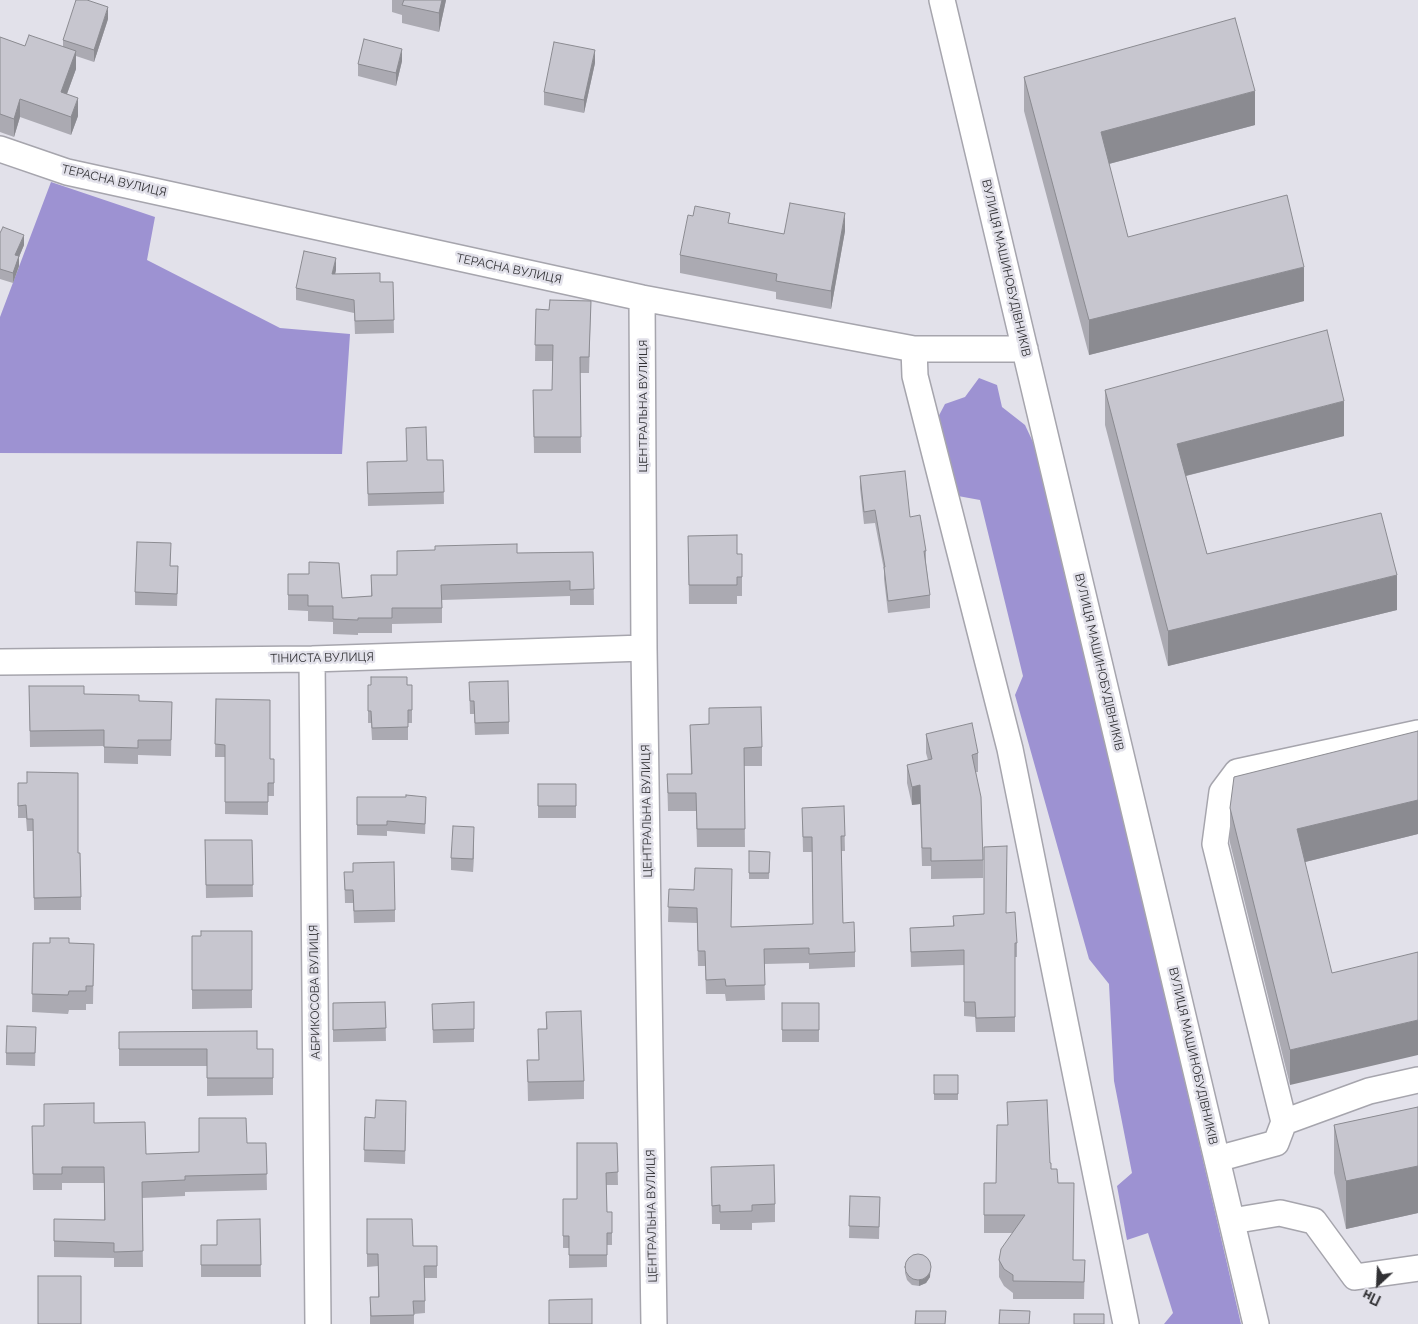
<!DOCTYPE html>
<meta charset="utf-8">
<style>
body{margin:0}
#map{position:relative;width:1418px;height:1324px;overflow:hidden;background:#e2e1ea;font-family:Raleway,sans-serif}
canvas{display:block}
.north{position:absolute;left:1353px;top:1259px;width:50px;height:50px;-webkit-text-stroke:4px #e2e1ea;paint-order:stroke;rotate:205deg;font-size:14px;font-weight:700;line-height:20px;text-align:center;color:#313134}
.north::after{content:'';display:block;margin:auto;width:18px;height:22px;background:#313134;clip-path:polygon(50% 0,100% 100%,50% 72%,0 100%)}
</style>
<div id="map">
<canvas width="1418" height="1324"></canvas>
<div class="north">Пн</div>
</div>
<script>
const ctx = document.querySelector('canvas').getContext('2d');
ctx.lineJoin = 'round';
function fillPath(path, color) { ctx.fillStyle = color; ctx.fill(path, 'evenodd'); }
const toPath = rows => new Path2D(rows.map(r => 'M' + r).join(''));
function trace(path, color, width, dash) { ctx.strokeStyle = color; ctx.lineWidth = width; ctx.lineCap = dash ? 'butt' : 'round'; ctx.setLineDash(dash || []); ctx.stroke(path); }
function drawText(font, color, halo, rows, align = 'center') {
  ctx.font = font + ' Raleway,sans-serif'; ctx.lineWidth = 5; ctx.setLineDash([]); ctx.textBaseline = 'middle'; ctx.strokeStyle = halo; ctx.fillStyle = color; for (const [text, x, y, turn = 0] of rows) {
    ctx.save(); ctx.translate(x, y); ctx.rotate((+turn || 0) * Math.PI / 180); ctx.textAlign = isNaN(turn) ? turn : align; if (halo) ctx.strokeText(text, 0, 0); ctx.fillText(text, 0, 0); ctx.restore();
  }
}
fillPath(toPath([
 [51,182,155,217,147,260,280,328,350,334,342,454,0,453,0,317],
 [979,378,997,385,1002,407,1025,425,1040,457,1241,1324,1164,1324,1173,1313,1148,1233,1127,1240,1117,1186,1132,1173,1114,1081,1109,984,1089,959,1015,695,1023,676,980,500,958,496,935,423,945,404,965,397]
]), '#9d92d2');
const minor = toPath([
 [942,0,1256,1324],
 [0,149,67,172,642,298,914,349,1025,349],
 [642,298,644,648,654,1324],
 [914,349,915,376,1010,749,1126,1324],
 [312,659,318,1324],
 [0,662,312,659,644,648],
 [1284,1122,1215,844,1222,792,1237,772,1418,733],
 [1217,1159,1276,1143,1284,1122,1369,1091,1418,1080],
 [1232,1221,1280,1213,1314,1221,1355,1277,1418,1268]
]);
trace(minor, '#a6a5ad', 28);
trace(minor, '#fff', 25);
fillPath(toPath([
 [392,0,446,0,439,32,402,23,402,15,392,12],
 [108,19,94,62,76,56,76,69,67,94,78,116,71,135,20,117,14,137,0,132,0,37,25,46,63,47,63,40],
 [402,61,396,86,358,76,358,64],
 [595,63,584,113,544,105,544,92],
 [1024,77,1255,125,1109,164,1128,237,1304,301,1089,355,1024,111],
 [730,223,784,234,845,231,831,309,776,299,776,292,680,273,680,255],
 [0,233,24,245,19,257,19,266,13,283,0,279],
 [336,270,335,274,380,282,393,282,394,333,355,334,354,313,296,300,296,288],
 [591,301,589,373,580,373,581,453,534,453,533,390,552,390,553,361,535,361,536,309,549,310],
 [1105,390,1344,436,1186,476,1207,554,1397,610,1168,666,1105,425],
 [443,460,444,504,368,506,367,462],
 [860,476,910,517,926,551,926,563,930,595,930,608,888,613,884,579,884,570,875,523,864,524,860,488],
 [688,536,737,554,742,554,742,596,737,596,737,604,689,604],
 [593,552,594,605,570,605,570,596,442,600,442,623,392,624,392,633,358,633,358,635,333,634,333,622,308,621,308,611,288,610,288,574,342,598,371,596,371,575,397,575,517,553],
 [171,556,170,566,178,579,177,606,135,605,135,592],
 [469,682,509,722,509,734,475,735,474,714,470,714],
 [407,685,412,710,412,723,408,723,408,740,372,740,371,723,368,723,368,698],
 [29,686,84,694,139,701,172,702,171,756,138,755,138,764,104,763,104,746,30,747],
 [216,699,270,759,274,759,274,796,268,796,268,815,225,814,225,757,215,757],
 [709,708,762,747,762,766,744,766,745,847,697,847,696,811,668,811,667,774,691,774,690,725,709,724],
 [1418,731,1418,834,1305,862,1290,1085,1230,843,1230,808],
 [926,734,978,753,978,772,976,772,983,860,983,878,931,879,931,866,922,866,920,804,912,805,907,783,907,765,928,760,926,753],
 [18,783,78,853,81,897,81,910,34,910,33,831,27,831,26,818,18,818],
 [538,784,576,784,576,818,538,818],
 [357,797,426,807,425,834,387,831,387,836,357,835],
 [844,806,845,851,841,851,843,923,855,952,855,967,809,969,809,963,764,964,765,1000,726,1001,725,994,706,994,705,966,698,966,697,923,668,922,669,889,694,890,731,927,813,924,812,852,803,852,802,808],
 [205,840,252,840,253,897,206,898],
 [474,840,473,872,451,870,451,858],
 [749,851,770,852,769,879,749,879],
 [344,872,395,910,395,922,354,923,353,903,345,903],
 [1006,912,1017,943,1017,957,1015,957,1015,1032,976,1032,975,1017,964,1016,964,965,911,967,910,928,953,926,953,916],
 [252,931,252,1008,192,1009,192,936,201,936],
 [33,943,94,944,93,1004,86,1004,86,1010,69,1010,68,1014,32,1012],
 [385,1002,386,1041,333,1042,333,1003],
 [782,1003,819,1003,819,1042,782,1042],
 [432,1004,474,1029,474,1042,433,1043],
 [546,1012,584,1081,584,1099,528,1101,527,1060,539,1060,538,1029,546,1029],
 [36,1027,35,1066,6,1065,6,1053],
 [119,1032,257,1049,273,1049,273,1095,207,1096,207,1066,119,1066],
 [934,1075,958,1075,958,1100,934,1100],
 [1007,1102,1050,1163,1051,1169,1058,1183,1073,1260,1085,1260,1084,1299,1013,1299,1013,1293,1004,1286,999,1277,999,1260,1013,1233,984,1233,984,1183,996,1183,1008,1125],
 [1418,1107,1418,1213,1346,1229,1334,1173,1334,1125],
 [406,1113,405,1164,364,1162,365,1117,375,1118],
 [94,1123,146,1154,199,1152,247,1143,266,1143,267,1190,185,1192,185,1196,142,1198,143,1267,114,1267,114,1258,54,1257,54,1219,104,1220,104,1183,62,1183,62,1190,33,1190,32,1126,44,1126],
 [617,1143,618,1185,606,1185,607,1212,612,1212,612,1245,607,1245,607,1267,569,1268,569,1248,563,1248,563,1199,577,1199],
 [711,1167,775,1204,775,1222,752,1223,752,1230,720,1230,720,1224,712,1224],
 [850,1196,880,1197,879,1239,849,1238],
 [260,1219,261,1277,201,1277,201,1245,217,1245],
 [367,1219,413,1246,437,1246,437,1278,425,1278,425,1313,414,1314,414,1324,370,1324,370,1297,378,1297,378,1266,367,1267],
 [905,1267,930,1277,926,1283,919,1286,912,1285,907,1280,905,1273]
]), '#abaab2');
fillPath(toPath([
 [442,0,446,0,439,32,439,13],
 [108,7,108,19,94,62,94,50],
 [402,49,402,61,396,86,396,73],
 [595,50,595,63,584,113,584,100],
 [76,51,76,69,61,110,61,92],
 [1255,91,1255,125,1101,166,1101,132],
 [78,98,78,116,71,135,71,117],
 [20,99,20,117,14,137,14,119],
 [845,213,845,231,831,309,831,291],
 [24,235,24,245,19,257,19,266,13,283,13,273,15,255],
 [336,258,336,270,332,287,332,274],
 [1304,267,1304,301,1089,355,1089,320],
 [1344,401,1344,436,1177,478,1177,444],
 [1397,575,1397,610,1168,666,1168,631],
 [920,785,920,804,912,805,912,787],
 [1418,800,1418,834,1297,864,1297,829],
 [474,827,474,840,473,872,473,859],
 [1418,1020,1418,1055,1290,1085,1290,1050],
 [1418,1166,1418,1213,1346,1229,1346,1181],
 [931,1264,930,1277,926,1283,919,1286,919,1280]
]), '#8b8b91');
const building = toPath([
 [76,0,87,0,108,7,94,50,63,40,76,0],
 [404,0,442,0,439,13,402,5,404,0],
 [1235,18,1255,91,1101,132,1128,237,1287,195,1304,267,1089,320,1024,77,1235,18],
 [29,35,76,51,61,92,78,98,71,117,20,99,14,119,0,114,0,37,25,46,29,35],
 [364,39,402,49,396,73,358,64,364,39],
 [554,42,595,50,584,100,544,92,554,42],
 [790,203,845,213,831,291,776,281,777,274,680,255,688,215,693,216,695,206,730,213,728,223,784,234,790,203],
 [3,227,24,235,15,255,19,256,13,273,0,269,0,233,3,227],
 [304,251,336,258,332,274,380,273,380,282,393,282,394,320,355,321,354,300,296,288,304,251],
 [550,300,591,301,589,357,580,357,581,437,534,437,533,390,552,390,553,345,535,345,536,309,549,310,550,300],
 [1327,330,1344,401,1177,444,1207,554,1381,513,1397,575,1168,631,1105,390,1327,330],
 [426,427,427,460,443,460,444,492,368,494,367,462,407,461,406,428,426,427],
 [905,471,910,517,920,515,926,551,924,551,930,595,888,601,884,567,885,567,875,510,864,512,860,476,905,471],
 [737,535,737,554,742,554,742,577,737,577,737,585,689,585,688,536,737,535],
 [137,542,171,543,170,566,178,566,177,594,135,592,137,542],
 [517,544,517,553,593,552,594,589,570,590,570,581,441,585,442,608,392,608,392,618,358,618,358,620,333,619,333,606,308,606,308,595,288,595,288,574,309,574,309,562,339,563,342,598,372,596,371,575,397,575,397,551,435,550,435,546,517,544],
 [371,677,407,677,407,685,412,685,412,710,408,710,408,727,372,728,371,711,368,711,368,685,371,685,371,677],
 [508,681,509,722,475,723,474,701,470,701,469,682,508,681],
 [29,686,84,686,84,694,139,695,139,701,172,702,171,740,138,740,138,748,104,747,104,730,30,731,29,686],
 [216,699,270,700,270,759,274,759,274,783,268,783,268,802,225,802,225,745,215,744,216,699],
 [761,707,762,747,744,748,745,829,697,829,696,793,668,793,667,774,692,774,690,725,709,724,709,708,761,707],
 [972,723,978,753,972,755,981,797,983,860,931,861,931,848,922,848,920,785,912,787,907,765,932,759,926,734,972,723],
 [1418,731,1418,800,1297,829,1332,973,1418,952,1418,1020,1290,1050,1230,808,1234,777,1418,731],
 [27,772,78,773,78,853,80,853,81,897,34,898,33,819,27,819,26,805,18,806,18,783,27,783,27,772],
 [538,784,576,784,576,806,538,806,538,784],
 [406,795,426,797,425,824,387,821,387,825,357,825,357,797,406,797,406,795],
 [844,806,845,836,841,836,843,923,854,922,855,952,809,954,809,948,764,949,765,985,726,986,725,979,706,980,705,951,698,951,697,908,668,907,669,889,694,890,695,868,732,869,731,927,813,924,812,837,803,837,802,808,844,806],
 [453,826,474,827,473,859,451,858,453,826],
 [205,840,252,840,253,885,206,885,205,840],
 [1007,846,1006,913,1015,912,1017,943,1015,943,1015,1017,976,1018,975,1002,964,1002,964,950,911,952,910,928,954,926,953,916,984,914,984,847,1007,846],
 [749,851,770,852,769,873,749,873,749,851],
 [394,862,395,910,354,911,353,890,345,890,344,872,353,872,353,863,394,862],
 [201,931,252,931,252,990,192,990,192,936,201,936,201,931],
 [50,938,69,938,69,943,94,944,93,986,86,986,86,991,69,991,68,995,32,994,33,943,50,943,50,938],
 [385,1002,386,1028,333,1030,333,1003,385,1002],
 [474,1002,474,1029,433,1030,432,1004,474,1002],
 [782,1003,819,1003,819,1030,782,1030,782,1003],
 [581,1011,584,1081,528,1082,527,1060,539,1060,538,1029,547,1029,546,1012,581,1011],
 [7,1026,36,1027,35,1053,6,1053,7,1026],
 [257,1031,257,1049,273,1049,273,1078,207,1078,207,1049,119,1049,119,1032,257,1031],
 [934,1075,958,1075,958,1094,934,1094,934,1075],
 [376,1100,406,1101,405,1151,364,1150,365,1117,375,1118,376,1100],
 [1047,1100,1050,1163,1051,1163,1051,1169,1057,1169,1058,1183,1074,1183,1073,1260,1085,1260,1084,1282,1013,1281,1013,1275,1004,1269,999,1260,1001,1249,1025,1215,984,1215,984,1183,996,1183,997,1125,1008,1125,1007,1102,1047,1100],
 [94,1103,94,1123,145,1122,146,1154,199,1152,199,1118,246,1118,247,1143,266,1143,267,1174,185,1176,185,1180,142,1182,143,1251,114,1252,114,1243,54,1241,54,1219,105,1220,104,1167,62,1167,62,1174,33,1174,32,1126,44,1126,44,1104,94,1103],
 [1418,1107,1418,1166,1346,1181,1334,1125,1418,1107],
 [577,1143,617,1143,618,1172,606,1173,607,1212,612,1212,612,1233,607,1233,607,1255,569,1255,569,1236,563,1236,563,1199,577,1199,577,1143],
 [774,1165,775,1204,752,1205,752,1211,720,1212,720,1205,712,1206,711,1167,774,1165],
 [850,1196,880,1197,879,1227,849,1226,850,1196],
 [260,1219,261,1265,201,1265,201,1245,217,1245,217,1220,260,1219],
 [367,1219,412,1219,413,1246,437,1246,437,1266,424,1266,425,1301,413,1301,414,1315,371,1316,370,1297,379,1297,378,1254,367,1254,367,1219],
 '905 1267a13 13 0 1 1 26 0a13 13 0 1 1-26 0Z',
 [38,1276,81,1276,81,1324,38,1324,38,1276],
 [592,1299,592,1324,549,1324,549,1300,592,1299],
 [1000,1310,1030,1311,1029,1324,999,1324,1000,1310],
 [916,1311,946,1311,945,1324,915,1324,916,1311],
 [1074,1314,1104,1314,1104,1324,1074,1324,1074,1314]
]);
fillPath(building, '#c7c6cf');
trace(building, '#8b8b91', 1);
drawText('12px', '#313134', '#e2e1ea', [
 ["ТЕРАСНА ВУЛИЦЯ",114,181,13],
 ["ВУЛИЦЯ МАШИНОБУДІВНИКІВ",1006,268,77],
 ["ТЕРАСНА ВУЛИЦЯ",509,269,12],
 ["ЦЕНТРАЛЬНА ВУЛИЦЯ",643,406,-90],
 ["ТІНИСТА ВУЛИЦЯ",322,658,-1],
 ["ВУЛИЦЯ МАШИНОБУДІВНИКІВ",1099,662,77],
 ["ЦЕНТРАЛЬНА ВУЛИЦЯ",647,811,-91],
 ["АБРИКОСОВА ВУЛИЦЯ",315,992,-91],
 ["ВУЛИЦЯ МАШИНОБУДІВНИКІВ",1193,1056,77],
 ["ЦЕНТРАЛЬНА ВУЛИЦЯ",652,1216,-91]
]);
</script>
